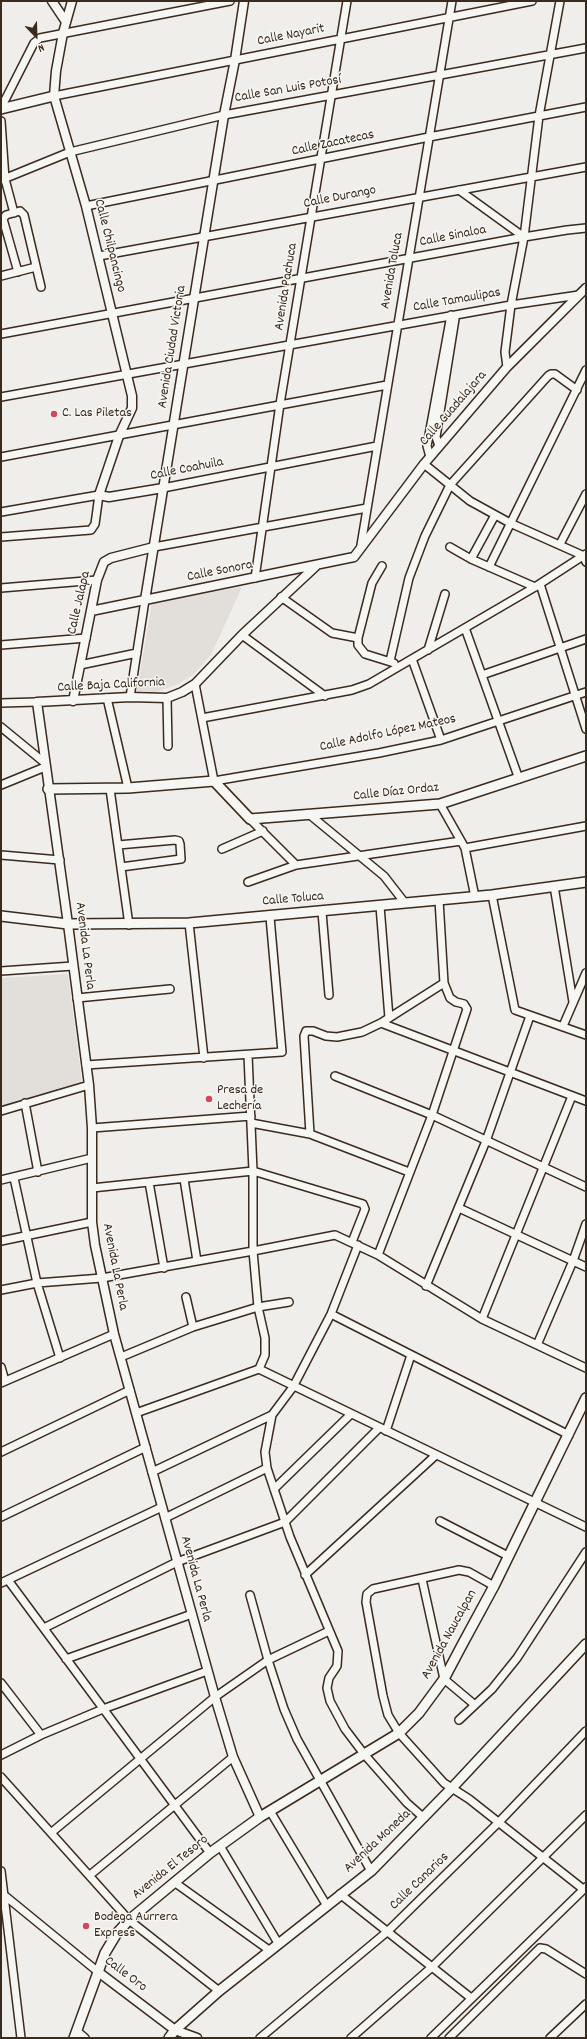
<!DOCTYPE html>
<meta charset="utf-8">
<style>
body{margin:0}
#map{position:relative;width:587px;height:2039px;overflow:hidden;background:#efeeea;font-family:Dekko,sans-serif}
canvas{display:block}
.frame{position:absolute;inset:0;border:2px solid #3b2a1e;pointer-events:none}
.north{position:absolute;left:16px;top:16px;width:40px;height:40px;-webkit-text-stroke:3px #f6f6f2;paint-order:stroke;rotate:157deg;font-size:11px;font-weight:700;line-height:16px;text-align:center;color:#3b2a1e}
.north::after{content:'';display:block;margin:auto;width:14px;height:18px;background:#3b2a1e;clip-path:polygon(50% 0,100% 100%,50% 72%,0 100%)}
</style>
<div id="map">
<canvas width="587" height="2039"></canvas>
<div class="frame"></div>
<div class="north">N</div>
</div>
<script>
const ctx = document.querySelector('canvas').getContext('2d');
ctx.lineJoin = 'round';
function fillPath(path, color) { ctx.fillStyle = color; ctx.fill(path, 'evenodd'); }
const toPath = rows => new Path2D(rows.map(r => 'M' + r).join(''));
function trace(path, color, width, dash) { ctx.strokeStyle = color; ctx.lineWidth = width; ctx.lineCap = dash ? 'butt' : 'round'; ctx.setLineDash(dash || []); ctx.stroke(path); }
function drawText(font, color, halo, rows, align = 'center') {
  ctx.font = font + ' Dekko,sans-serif'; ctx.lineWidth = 3; ctx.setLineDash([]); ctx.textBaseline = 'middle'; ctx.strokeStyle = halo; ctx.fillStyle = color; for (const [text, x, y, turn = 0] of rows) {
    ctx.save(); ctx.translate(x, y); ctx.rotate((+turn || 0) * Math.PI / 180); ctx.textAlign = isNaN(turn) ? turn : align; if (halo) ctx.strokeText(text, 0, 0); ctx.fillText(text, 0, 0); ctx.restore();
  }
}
fillPath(toPath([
 [242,587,211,655,194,674,179,684,156,692,137,691,152,602],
 [68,974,82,1083,1,1106,1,978]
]), '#e2dfdb');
const minor = toPath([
 [54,96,532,1],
 [1,108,34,43,40,38,230,1],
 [1,121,5,179,14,213],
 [1,180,70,152,224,115,586,48],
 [459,190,524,237],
 [86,206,429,137,586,107],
 [99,256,586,167],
 [18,272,3,219,6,215,20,211,24,215,41,287],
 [1,276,36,267],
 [1,334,524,237,567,230,586,228],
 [507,367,505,352,511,305,524,237,539,116,560,1],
 [1,397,511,305,579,295],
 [439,446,436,437,455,319],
 [1,457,387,385],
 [430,457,427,446,451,315],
 [424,464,470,501,510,523,584,556,586,562],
 [163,488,377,446],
 [1,512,99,495,95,524,91,530,1,537],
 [560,544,586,494],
 [361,545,452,1],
 [154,547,367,508],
 [450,547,471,559,535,587],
 [471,559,495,515],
 [382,566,372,583,358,638,358,645,365,654,394,663],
 [489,567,586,370],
 [255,578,280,404,347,1],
 [540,584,586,729],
 [1,588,97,580],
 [281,597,332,633,358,638],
 [465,628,519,779],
 [242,635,325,696],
 [1,645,86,638],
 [428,650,445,594],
 [412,659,441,740],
 [390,661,409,578,425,536,450,485,548,376,551,374,555,374,577,390],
 [80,665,137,653],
 [482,675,586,639],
 [195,684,214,781,379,753,441,740,586,692],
 [130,697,145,600],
 [107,698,128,788],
 [167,698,168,746],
 [1,703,37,702],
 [202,718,352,690,369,684,535,587,586,554],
 [1,727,45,763],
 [1,785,45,767],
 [110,789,129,925],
 [440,804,465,848,475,897],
 [310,815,384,876,405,903],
 [250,819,296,865],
 [118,845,175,840,179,841,180,844,181,859,121,867],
 [465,848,586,826],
 [222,849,263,831],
 [1,855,60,860],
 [248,882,296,865,461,841],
 [554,886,573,1002],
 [492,895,515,1010,586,1035],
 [380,906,389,1018],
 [322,912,329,995],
 [189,923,204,1058],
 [1,971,73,966],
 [77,998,170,989],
 [381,1023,586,1101],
 [563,1026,586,973],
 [248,1055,253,1171,253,1251,258,1307,265,1338,265,1355,259,1369],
 [86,1065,282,1052,270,917],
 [335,1076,432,1115,586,1187],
 [25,1103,38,1172],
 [1,1111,89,1085],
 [251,1123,310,1134,409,1172],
 [92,1128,251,1116],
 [310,1134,304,1036,306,1031,313,1031,326,1036,337,1037,362,1032,381,1023,444,983],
 [14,1178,37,1283,60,1358],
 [184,1179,197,1261],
 [1,1180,92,1158],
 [149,1182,164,1268],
 [92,1188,253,1171,363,1204,365,1209,352,1242],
 [459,1208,586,1267],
 [1,1241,92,1222],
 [378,1255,432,1115,467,1009,464,1004,456,1002,450,998,444,983,439,900],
 [426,1286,486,1141,530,1016],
 [1,1290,37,1283,102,1278,253,1251,335,1235,378,1255,482,1319,586,1368],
 [186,1297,193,1327],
 [331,1314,569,1435],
 [482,1319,572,1096],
 [537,1345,573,1261,586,1224],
 [121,1357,193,1327,258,1307,289,1302],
 [1,1367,5,1381],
 [259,1369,586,1527],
 [1,1383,114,1334],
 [136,1413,259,1369],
 [272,1415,265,1452,267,1468,290,1537,338,1651,337,1666,329,1678,327,1688,330,1701,345,1729,364,1754,407,1803,424,1818],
 [386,1431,411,1355],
 [1,1452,130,1390],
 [152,1472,272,1415,293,1387,331,1314,358,1245],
 [274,1489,351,1414],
 [1,1517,146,1447],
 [165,1518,267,1468],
 [440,1521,508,1556],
 [305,1575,436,1455],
 [422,1579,444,1679,475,1705],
 [8,1580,210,1853],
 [1,1583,162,1507],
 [494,1586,469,1572,459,1570,373,1589,367,1594,366,1602,383,1696,388,1715,399,1733,444,1783,469,1799,583,1889],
 [250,1595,268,1660,284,1709,297,1739,371,1871],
 [44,1628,177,1562,285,1522,379,1428],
 [66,1659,192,1614],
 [1,1683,41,1735],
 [459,1720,492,1689,517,1658,586,1552],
 [1,1755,41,1735,103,1709,207,1671],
 [1,1777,129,1920,219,1991],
 [270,1811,327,1906],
 [52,1832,215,1697,268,1660,329,1631],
 [220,1846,278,1943],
 [1,1871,21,2038],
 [90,1875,233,1757],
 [174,1882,269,1950],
 [340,1894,471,1998],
 [4,1895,97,1971],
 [77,2031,85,2038],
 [260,2038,388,1931,499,1822,586,1731],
 [351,2038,432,1967,586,1815],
 [431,2038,586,1887],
 [449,2038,540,1948,546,1949,586,1974],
 [550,2038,586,2004]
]);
const tertiary = toPath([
 [52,1,66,22],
 [72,1,63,33,56,71,54,96,86,206,132,396,132,408,119,436,99,495,109,497,163,488],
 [145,600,224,115,235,60,244,1],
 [91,611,354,557,424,464,507,367,586,288],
 [73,701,97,580,104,562,111,558,154,547],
 [260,1817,233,1757,215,1697,114,1334,95,1245,92,1222,92,1128,89,1085,68,924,37,702,130,697,167,698,182,692,195,684,242,635,316,566],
 [97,1971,175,2030,197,2038]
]);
const secondary = toPath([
 [1,109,54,96],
 [48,789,128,788,214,781,250,819,440,804,586,756],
 [1,916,68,924,189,923,492,895,586,882],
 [74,2038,105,1953,117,1933,129,1920,210,1853,260,1817,399,1733,419,1713,444,1679,462,1645,494,1586,586,1398],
 [169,2038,175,2030,219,1991,371,1871,452,1788,586,1644]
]);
trace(minor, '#3b2a1e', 10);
trace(tertiary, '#3b2a1e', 11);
trace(secondary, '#3b2a1e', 12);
trace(minor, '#f6f6f2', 7);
trace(tertiary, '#f6f6f2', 8);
trace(secondary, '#f6f6f2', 9);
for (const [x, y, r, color] of [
 [54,414,4,"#d1495b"],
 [209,1099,4,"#d1495b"],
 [86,1926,4,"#d1495b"]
]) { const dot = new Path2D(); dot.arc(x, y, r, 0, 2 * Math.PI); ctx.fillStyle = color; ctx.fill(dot); trace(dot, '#f6f6f2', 1.5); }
drawText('14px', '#3b2a1e', '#f6f6f2', [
 ["Calle Nayarit",291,36,-11],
 ["Calle San Luis Potosí",288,90,-10],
 ["Calle Zacatecas",333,144,-12],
 ["Calle Durango",340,198,-11],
 ["Calle Sinaloa",453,237,-11],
 ["Calle Chilpancingo",109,246,76],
 ["Avenida Toluca",393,271,-80],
 ["Avenida Pachuca",287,287,-81],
 ["Calle Tamaulipas",457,301,-10],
 ["Avenida Ciudad Victoria",173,347,-81],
 ["Calle Guadalajara",454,409,-49],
 ["Calle Coahuila",187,470,-11],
 ["Calle Sonora",220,572,-11],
 ["Calle Jalapa",80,603,-77],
 ["Calle Baja California",111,686,-3],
 ["Calle Adolfo López Mateos",388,734,-12],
 ["Calle Díaz Ordaz",396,793,-6],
 ["Calle Toluca",293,900,-5],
 ["Avenida La Perla",84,946,83],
 ["Avenida La Perla",114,1267,79],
 ["Avenida La Perla",195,1579,75],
 ["Avenida Naucalpan",450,1635,-61],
 ["Avenida Moneda",378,1842,-43],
 ["Avenida El Tesoro",171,1868,-39],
 ["Calle Canarios",420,1882,-44],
 ["Calle Oro",125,1975,37]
]);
drawText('14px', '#3b2a1e', '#f6f6f2', [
 ["C. Las Piletas",62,414],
 ["Presa de",217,1091],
 ["Lechería",217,1107],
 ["Bodega Aurrera",94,1918],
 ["Express",94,1934]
], 'left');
</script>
